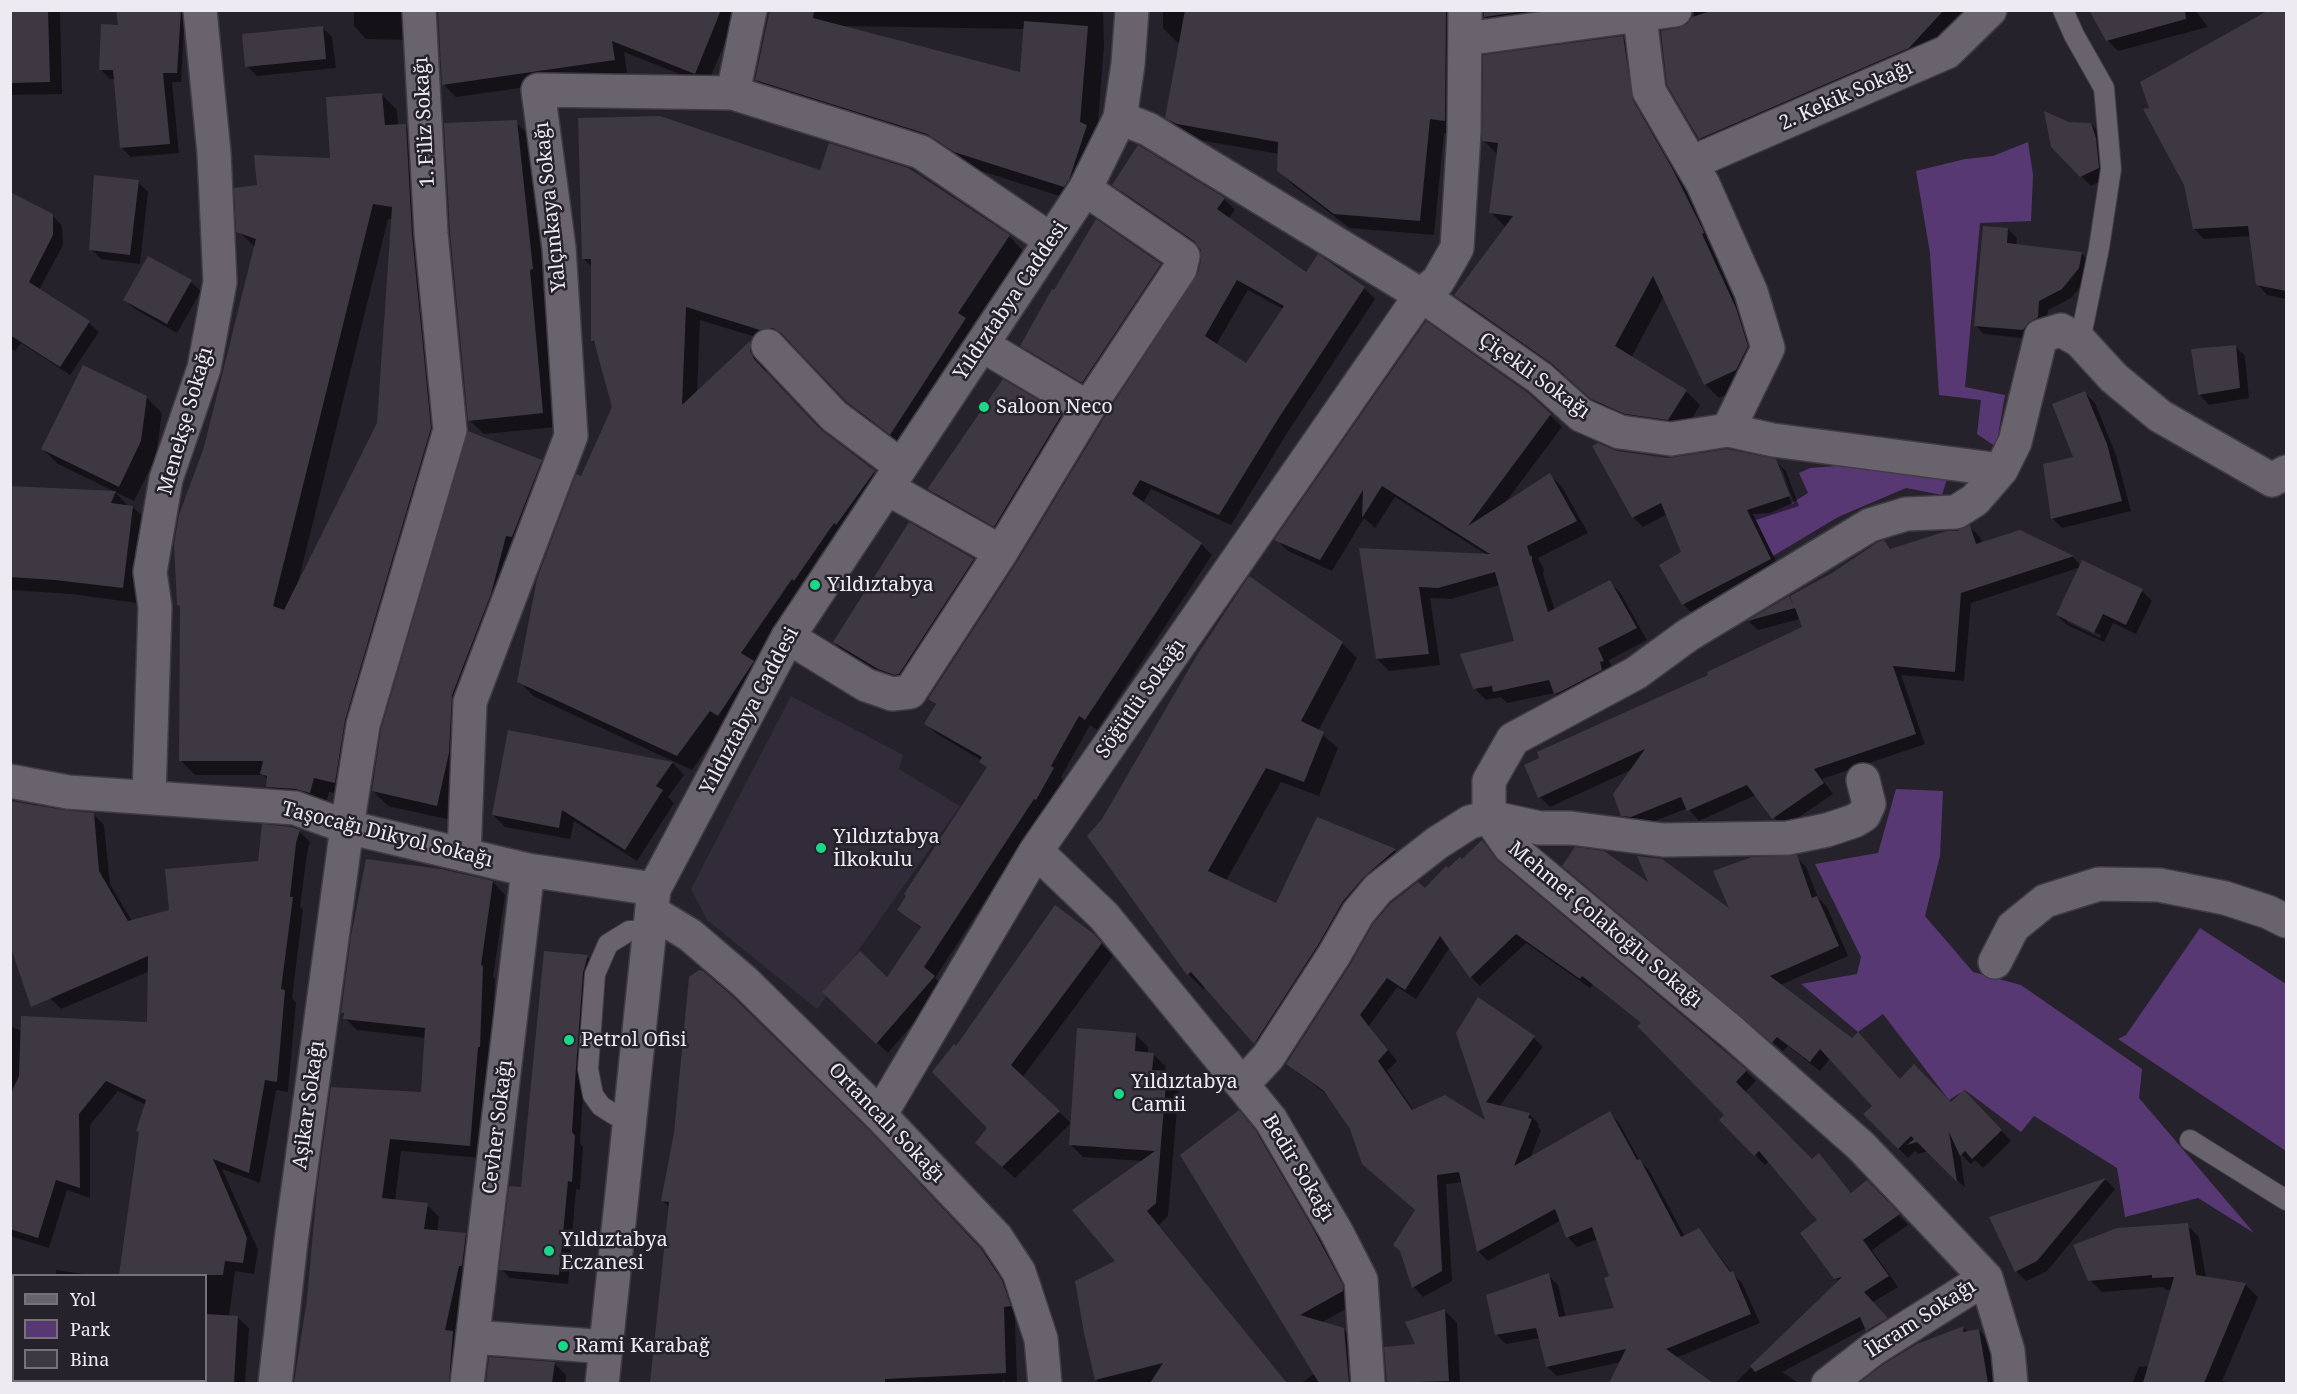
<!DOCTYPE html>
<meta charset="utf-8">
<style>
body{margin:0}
#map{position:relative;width:2297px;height:1394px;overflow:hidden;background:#26222b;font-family:"Noto Serif",serif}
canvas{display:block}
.frame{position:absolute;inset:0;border:12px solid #eeeaf1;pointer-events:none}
.legend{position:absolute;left:12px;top:1274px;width:195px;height:108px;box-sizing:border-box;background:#26222b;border:2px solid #76727a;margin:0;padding:8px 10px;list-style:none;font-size:18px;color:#eeeaf1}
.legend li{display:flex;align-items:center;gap:12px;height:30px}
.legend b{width:30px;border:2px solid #76727a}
</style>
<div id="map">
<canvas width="2297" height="1394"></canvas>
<div class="frame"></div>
<ul class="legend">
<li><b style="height:8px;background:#69636e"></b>Yol</li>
<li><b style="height:16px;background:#583873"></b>Park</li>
<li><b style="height:16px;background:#3d3842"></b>Bina</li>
</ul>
</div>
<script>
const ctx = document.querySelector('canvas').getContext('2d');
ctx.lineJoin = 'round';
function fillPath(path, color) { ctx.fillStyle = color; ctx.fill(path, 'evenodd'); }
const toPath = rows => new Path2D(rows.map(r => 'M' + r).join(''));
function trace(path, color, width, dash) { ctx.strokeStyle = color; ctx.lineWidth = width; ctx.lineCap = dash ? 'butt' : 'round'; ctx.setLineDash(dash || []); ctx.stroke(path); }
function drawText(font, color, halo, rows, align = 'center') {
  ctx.font = font + ' "Noto Serif",serif'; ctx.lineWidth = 5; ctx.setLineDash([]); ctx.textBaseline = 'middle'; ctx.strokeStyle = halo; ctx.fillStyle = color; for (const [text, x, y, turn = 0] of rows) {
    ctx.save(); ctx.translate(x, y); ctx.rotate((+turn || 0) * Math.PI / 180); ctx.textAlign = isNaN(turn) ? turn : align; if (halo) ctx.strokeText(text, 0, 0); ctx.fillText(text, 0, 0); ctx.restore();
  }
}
fillPath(toPath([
 [791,696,903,755,899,769,960,806,817,1009,707,920,691,889]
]), '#322b39');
fillPath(toPath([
 [2028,142,2033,175,2031,221,1980,223,1965,387,2005,395,1996,447,1977,434,1981,400,1939,395,1930,253,1916,171,1965,159,1993,156],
 [1850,465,1947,479,1942,495,1906,488,1838,517,1773,556,1753,514,1770,513,1792,503,1808,493,1799,473,1810,468],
 [1896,789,1943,791,1940,856,1925,916,1973,972,2021,985,2142,1069,2139,1098,2254,1233,2198,1198,2125,1217,2117,1168,2034,1116,2021,1132,1965,1090,1949,1100,1883,1014,1858,1032,1801,984,1857,974,1861,957,1815,864,1878,853],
 [2200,928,2286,984,2286,1151,2118,1039,2126,1035]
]), '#583873');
fillPath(toPath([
 [10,10,60,10,62,94,10,95],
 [117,10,185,10,181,82,172,82,179,153,131,157,121,147,115,79,110,79,100,69,120,26],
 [354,10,418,10,413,40,366,39,354,26],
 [439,10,739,10,707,85,624,52,627,73,456,97,443,84],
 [772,10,1103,10,1104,45,1097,136,1081,203,972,168,773,97,756,80],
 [840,26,1025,29,1021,74],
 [1163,10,1468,10,1460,135,1444,133,1434,235,1350,228,1294,186,1279,171,1279,154,1193,139,1182,132,1167,117,1181,43,1178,43,1163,28],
 [1484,10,1652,10,1500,32,1485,17],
 [1694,10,1993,10,1715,153,1700,138,1687,26,1694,18],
 [2091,10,2195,10,2208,27,2118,51,2107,40],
 [2272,10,2286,10,2286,299,2267,295,2257,284,2251,236,2204,239,2194,229,2186,185,2151,109],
 [322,27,332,37,336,68,257,76,247,66],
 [1623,38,1637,52,1686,183,1750,324,1762,361,1751,384,1719,398,1705,384,1664,296,1631,358,1686,391,1700,405,1683,433,1607,413,1567,377,1471,310,1456,295,1506,228,1491,212,1498,155,1484,141],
 [382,95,397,110,398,126,406,126,421,141,445,444,350,797,329,792,325,807,282,802,267,787,268,780,263,775,195,775,180,760,182,608,178,604,205,448,255,247,238,231,259,186,331,160],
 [388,219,393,219,379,423,297,587],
 [516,122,530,136,546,283,543,283,556,427,484,434,469,420],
 [2069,123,2091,124,2101,134,2108,178,2091,186,2053,147],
 [138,182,148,192,140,264,101,259,91,249],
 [1114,184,1224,199,1235,210,1228,219,1306,275,1364,288,1375,299,1289,430,1231,525,1151,489,1143,503,1201,544,1212,555,1097,730,1090,725,1061,777,1064,781,1047,810,1045,809,935,978,944,987,888,1053,835,1003,887,979,922,929,899,910,988,769,981,760,937,734,926,724,937,706,930,699,1018,563,1200,274,1203,260,1201,247,1125,195],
 [1248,290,1283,309,1247,365,1216,345],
 [11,194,52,215,62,226,63,245,39,290,89,323,99,332,70,375,21,343,15,351,10,348],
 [2008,229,2017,238,2016,246,2081,253,2090,262,2088,278,2071,298,2048,310,2046,326,2032,339,1984,334,1975,325],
 [1009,236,1023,251,972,326,979,333,905,448,863,416,795,345,788,342,775,343,700,320,697,393,750,344,764,357,764,366,768,375,823,433,874,473,888,487,692,770,533,696,519,681,582,478,614,407,596,345,592,341,592,267,584,259],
 [1160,265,1173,278,1095,394,1035,358,1022,346],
 [191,282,201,291,177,333,135,309,125,300],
 [1426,323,1550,415,1562,427,1505,503,1550,475,1562,487,1588,533,1538,558,1544,569,1543,574,1555,610,1610,582,1621,594,1647,640,1609,660,1614,673,1567,705,1555,693,1507,703,1501,697,1486,700,1474,688,1515,642,1500,585,1451,599,1430,598,1440,665,1389,671,1377,659,1361,550,1487,555,1395,497,1375,528,1364,518,1332,571,1288,551,1276,539],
 [2235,346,2245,356,2249,398,2209,405,2200,395],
 [1003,381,1061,416,1071,426,1005,536,941,500,931,490],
 [2085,393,2095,403,2116,455,2131,511,2062,528,2052,518,2075,458],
 [146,397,162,413,156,457,134,501,58,464,43,449],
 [1617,452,1669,459,1775,461,1786,471,1799,506,1756,520,1780,569,1693,614,1683,604,1683,553,1667,514,1643,527,1633,517],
 [1777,467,1781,467,1794,503,1792,504],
 [541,462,556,477,451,820,388,806,373,791],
 [10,487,116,493,129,507,133,507,148,522,137,603,71,594,10,590],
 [1970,527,1980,537,1982,544,2020,532,2073,557,2081,566,2142,591,2152,601,2136,634,2113,623,2104,642,2067,625,2057,615,2081,567,1971,603,1964,681,1901,675,1925,744,1822,779,1833,794,1783,828,1756,795,1699,821,1688,808,1642,826,1633,825,1623,815,1633,769,1550,807,1540,797,1710,676,1804,628,1800,619,1758,630,1749,622,1789,598,1795,603,1833,574,1884,542,1892,550],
 [2067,619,2101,635,2100,638,2067,622],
 [973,560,986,572,912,686,892,681,847,655,834,642],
 [1342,643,1357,658,1318,731,1338,748,1319,796,1281,782,1226,881,1276,905,1317,819,1395,851,1409,865,1270,1058,1206,986,1203,989,1188,974,1089,836],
 [509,732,673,763,684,775,668,797,674,803,637,861,574,821,570,839,505,827,493,815],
 [93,814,104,825,110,884,132,921,171,911,260,863,299,831,310,842,307,854,300,907,303,910,292,998,296,1002,288,1092,276,1090,260,1183,222,1169,258,1250,254,1274,235,1271,229,1317,237,1317,249,1328,245,1384,50,1384,50,1380,206,1380,206,1276,121,1276,146,1105,118,1091,90,1125,90,1198,67,1190,49,1248,10,1236,10,1142,148,1024,150,971,61,1009,50,998],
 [1482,842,1504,869,1746,1071,1756,1081,1744,1093,1812,1161,1819,1155,1852,1194,1867,1182,1908,1225,1872,1250,1898,1287,1873,1302,1896,1328,1877,1340,1866,1328,1782,1372,1800,1384,1734,1384,1839,1282,1835,1278,1819,1220,1769,1161,1765,1165,1721,1120,1726,1115,1642,1024,1593,985,1590,988,1526,943,1480,986,1471,977,1450,947,1416,999,1397,987,1369,1026,1397,1061,1387,1071,1414,1111,1488,1124,1457,1033,1534,1038,1543,1047,1499,1107,1529,1114,1539,1124,1538,1127,1541,1130,1530,1159,1610,1113,1619,1123,1640,1161,1649,1170,1685,1237,1698,1230,1708,1240,1732,1273,1742,1283,1760,1323,1676,1358,1710,1384,1610,1384,1621,1362,1557,1376,1547,1367,1540,1338,1506,1344,1496,1334,1548,1275,1558,1285,1566,1318,1616,1309,1611,1277,1598,1239,1577,1247,1568,1237,1561,1220,1488,1261,1478,1251,1463,1182,1446,1184,1452,1281,1423,1297,1414,1287,1402,1252,1417,1211,1329,1096,1298,1073,1288,1063,1425,890,1448,870,1463,861],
 [1796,857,1806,867,1818,898,1827,907,1848,956,1780,985,1900,1080,1951,1104,1974,1101,2011,1141,1983,1168,1975,1160,1971,1164,1960,1153,1965,1188,1928,1151,1918,1154,1915,1151,1908,1158,1865,1114,1874,1106,1830,1058,1820,1071,1788,1046,1783,1051,1573,875,1651,886,1733,912],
 [493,882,505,895,493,977,495,979,491,1058,482,1158,401,1151,395,1201,427,1205,439,1217,437,1231,465,1234,477,1246,461,1384,295,1384,309,1299,318,1189,422,1093,426,1038,357,1030,345,1018,342,1012],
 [1093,935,1113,956,1022,1078,1071,1123,1015,1178,989,1155,989,1128,956,1048],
 [587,956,596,965,584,1078,580,1143,583,1147,580,1190,576,1189,568,1284,510,1278,501,1269],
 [10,1026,24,1032,36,1044,10,1093],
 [1135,1034,1148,1047,1148,1054,1153,1054,1166,1067,1165,1072,1179,1086,1168,1216,1159,1225,1287,1384,1152,1384,1153,1381,1144,1384,1100,1384,1096,1379,1118,1261,1143,1161,1083,1157,1070,1144],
 [1238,1112,1268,1145,1323,1239,1355,1304,1321,1323,1343,1329,1356,1342,1360,1384,1300,1384,1315,1373],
 [879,1143,994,1263,1014,1294,1022,1319,1015,1319,1017,1384,1006,1384,1004,1380,1000,1384,651,1384,670,1208,663,1201],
 [2106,1180,2115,1189,2047,1271,2026,1281,2016,1271,1991,1218],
 [2187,1225,2199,1237,2206,1278,2246,1285,2258,1297,2222,1381,2238,1384,2132,1384,2139,1367,2150,1366,2172,1290,2166,1290,2163,1287,2102,1292,2090,1280],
 [56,1270,98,1276,56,1276],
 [1444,1310,1457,1323,1460,1384,1388,1384,1386,1349,1417,1346],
 [1964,1328,1968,1332,1979,1330,1988,1340,1995,1384,1862,1384,1885,1366],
 [490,1359,554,1363,566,1375,565,1384,487,1384]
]), '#0007');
fillPath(toPath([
 [10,10,48,10,50,82,10,83],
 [116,10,181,10,177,73,163,73,170,144,120,148,113,70,99,70,101,24,118,25],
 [438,10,721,10,695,74,612,41,615,60,442,85],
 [770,10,814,10,813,18,1020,72,1024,21,1088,26,1080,122,1087,125,1069,180,1064,187,954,152,927,134,755,80],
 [1185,10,1446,10,1445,121,1430,119,1420,221,1334,214,1277,171,1278,142,1177,124,1165,118],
 [1484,10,1534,10,1484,17],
 [1714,10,1944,10,1909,48,1699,139,1667,85,1661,31,1678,28,1687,24,1692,17],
 [2089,10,2185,10,2186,19,2106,41],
 [2269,10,2286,10,2286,291,2256,285,2248,226,2193,229,2184,185,2143,109,2149,108,2140,82],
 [323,26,326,59,245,67,242,34],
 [1623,36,1633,100,1672,168,1703,230,1704,233,1702,234,1736,308,1748,346,1736,370,1704,385,1653,276,1615,346,1687,390,1668,420,1625,414,1591,399,1551,363,1454,295,1513,216,1489,213,1498,143,1482,141,1483,55],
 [382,93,385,125,406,124,412,234,431,428,345,720,335,783,314,778,310,793,296,789,266,787,267,776,260,774,263,761,179,761,180,606,177,605,174,544,179,515,204,447,256,239,236,232,234,188,257,185,254,155,330,158,326,97],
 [373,204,392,207,377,423,284,610,273,606],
 [2044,111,2069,122,2091,123,2096,138,2099,168,2080,177,2051,147],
 [660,116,820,170,829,143,908,168,1010,235,958,313,966,318,890,435,847,402,781,333,773,328,760,330,686,307,682,405,750,341,750,351,754,359,820,429,875,471,836,525,834,523,794,581,792,579,741,653,754,661,718,716,710,711,677,756,517,682,537,579,576,474,581,476,612,407,594,341,591,341,591,259,582,259,578,118],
 [517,120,533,269,530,270,543,413,468,421,450,232,444,123],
 [1138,145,1225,198,1217,209,1306,272,1318,254,1365,287,1278,419,1219,515,1140,480,1132,494,1202,543,1085,720,1079,716,1051,766,1054,768,1036,800,1034,799,924,967,935,976,876,1044,822,992,860,951,887,977,921,927,897,910,906,896,904,894,987,767,979,762,982,757,924,724,936,704,928,699,1017,562,1104,418,1198,273,1201,260,1201,250,1194,241,1112,185],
 [1237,280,1284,306,1246,363,1205,336],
 [94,175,139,180,130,255,89,250],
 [10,192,53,214,53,235,29,282,90,321,60,367,10,335],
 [1096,219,1161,264,1082,383,1020,346,1052,289,1054,290],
 [1983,226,2008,228,2007,243,2082,252,2079,268,2062,289,2039,301,2038,317,2028,323,2023,330,1974,326],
 [148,256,192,280,167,324,123,300],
 [1426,321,1528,393,1551,414,1468,526,1550,473,1577,521,1527,546,1530,556,1532,556,1532,561,1548,612,1610,580,1637,628,1598,648,1604,661,1600,662,1602,670,1560,692,1554,694,1549,680,1493,692,1492,686,1473,689,1460,654,1514,641,1495,572,1438,588,1419,587,1429,654,1376,659,1359,548,1490,554,1382,486,1362,518,1363,490,1320,560,1274,540],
 [2236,345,2240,388,2198,395,2191,349],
 [83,365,147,396,141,441,119,487,41,449],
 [1003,379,1062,414,994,527,929,490,928,488],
 [2085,391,2107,444,2122,501,2051,519,2043,464,2073,457,2052,404],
 [468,431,542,460,512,537,506,536,491,594,452,695,449,753,437,806,372,791,381,729],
 [1598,443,1617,451,1668,458,1727,449,1776,459,1790,496,1747,510,1771,559,1682,605,1659,565,1681,552,1661,503,1632,518,1592,446],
 [10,486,116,491,111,503,133,506,123,588,55,580,10,577],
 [909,522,974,559,899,674,894,675,878,669,833,642],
 [1970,525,1976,544,2020,530,2074,556,1961,593,1955,672,1893,666,1916,734,1814,769,1824,783,1772,819,1747,785,1687,811,1681,797,1631,817,1621,816,1613,794,1645,749,1538,798,1524,765,1539,758,1537,752,1708,675,1707,672,1802,627,1795,608,1747,621,1789,596,1793,604,1790,596,1832,573,1878,542,1884,540,1890,549,1947,531,1957,531],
 [2082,560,2143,589,2126,625,2103,614,2094,633,2056,615],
 [1249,576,1343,642,1301,721,1324,732,1304,782,1266,768,1208,871,1276,903,1317,817,1396,849,1364,877,1343,901,1318,945,1254,1044,1191,972,1187,975,1087,836,1102,819,1197,655],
 [508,730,673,762,656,786,663,790,625,850,562,810,559,828,492,815],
 [10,801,64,810,94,813,99,871,128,921,169,910,165,869,258,861,262,824,291,827,300,830,296,843,290,897,293,897,281,989,285,990,277,1082,265,1080,249,1173,213,1159,247,1238,243,1263,225,1261,223,1275,119,1275,139,1132,136,1131,146,1100,106,1081,79,1114,80,1188,56,1180,38,1238,10,1229,10,1097,19,1076,21,1016,147,1022,148,956,31,1007,10,945],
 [1482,840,1498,861,1747,1070,1736,1082,1812,1159,1819,1153,1851,1193,1867,1180,1900,1214,1863,1240,1889,1276,1864,1292,1888,1318,1866,1331,1860,1317,1755,1372,1750,1366,1842,1277,1834,1279,1800,1233,1817,1220,1759,1151,1754,1156,1719,1120,1724,1115,1637,1026,1641,1023,1582,976,1580,979,1516,934,1470,978,1440,936,1405,990,1387,978,1360,1015,1388,1050,1378,1061,1412,1110,1445,1095,1485,1120,1456,1033,1478,997,1535,1036,1486,1102,1530,1113,1528,1118,1532,1119,1514,1166,1610,1111,1637,1160,1640,1159,1681,1237,1699,1228,1730,1272,1733,1271,1751,1314,1666,1349,1713,1383,1609,1383,1626,1349,1546,1367,1536,1328,1495,1335,1486,1295,1549,1273,1559,1317,1614,1308,1604,1278,1609,1276,1592,1227,1566,1238,1555,1209,1477,1252,1459,1172,1437,1175,1442,1271,1412,1288,1400,1251,1393,1245,1415,1210,1362,1164,1350,1129,1324,1091,1286,1064,1350,965,1373,924,1391,903,1418,882,1425,888,1446,866,1448,868,1460,857,1462,859],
 [1575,847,1604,851,1648,882,1637,856,1662,859,1729,908,1713,871,1752,857,1797,855,1812,898,1817,896,1839,946,1770,976,1852,1038,1858,1032,1900,1079,1914,1064,1951,1102,1964,1090,2002,1130,1972,1159,1965,1151,1960,1156,1949,1132,1957,1182,1917,1142,1907,1145,1914,1139,1911,1136,1898,1149,1863,1114,1872,1106,1820,1049,1810,1062,1777,1037,1772,1043,1562,866],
 [366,859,441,869,493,881,481,965,483,966,480,1047,478,1047,470,1146,390,1139,382,1198,428,1203,424,1229,466,1233,462,1266,459,1266,445,1330,453,1331,449,1383,294,1383,307,1299,317,1189,331,1087,421,1092,425,1028,343,1019,344,1013,341,1013,351,936],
 [1055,905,1094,934,1102,943,1011,1065,1060,1111,1002,1167,975,1143,987,1128,932,1072,954,1044,956,1046],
 [544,951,588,955,583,973,576,1068,572,1132,575,1136,572,1182,568,1181,559,1275,499,1270,509,1186,521,1187],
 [699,970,703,971,732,996,867,1128,981,1249,1002,1280,1011,1306,1004,1307,1006,1373,885,1379,885,1383,650,1383,669,1202,661,1201,674,1133,689,977],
 [1077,1028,1136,1033,1135,1051,1154,1053,1152,1070,1167,1071,1156,1203,1147,1211,1287,1383,1150,1383,1163,1363,1095,1380,1084,1333,1075,1281,1115,1261,1072,1210,1155,1151,1069,1145],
 [1239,1110,1256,1131,1311,1225,1343,1285,1343,1291,1300,1315,1344,1328,1349,1383,1319,1383,1180,1155],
 [2106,1178,2037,1261,2015,1272,1989,1217],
 [2188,1223,2196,1275,2246,1283,2204,1383,2143,1383,2174,1277,2152,1278,2152,1275,2088,1281,2073,1245,2117,1228],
 [1445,1309,1449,1381,1387,1383,1384,1347,1415,1344,1405,1322],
 [206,1314,238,1316,234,1383,206,1383],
 [1964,1326,1963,1332,1979,1329,1988,1383,1859,1383,1884,1364,1917,1344],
 [489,1357,555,1362,552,1383,486,1383]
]), '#3d3842');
const service = toPath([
 [2063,10,2074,35,2104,88,2111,169,2099,248,2080,341],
 [630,1118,615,1115,601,1106,593,1095,588,1069,595,974,608,944,629,931,650,930],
 [2190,1140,2286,1200]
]);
const minor = toPath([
 [1640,17,1649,91,1703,184,1751,292,1768,348,1728,430],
 [1465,39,1675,10],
 [733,93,750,10],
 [1120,118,1148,129,1421,295,1540,378,1581,415,1620,432,1671,439,1728,430,1773,440,2001,470],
 [1691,163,1947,52,1990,10],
 [982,345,1088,408],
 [768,346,834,416,901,466],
 [887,488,1001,552],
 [788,637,866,685,892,694,910,692,1001,552,1088,408,1180,269,1183,256,1085,189],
 [10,781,68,792,295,808,347,827,528,870,654,889],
 [149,796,155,607,150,572,166,479,204,368,220,282,214,153,200,10],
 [1036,851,1104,916,1271,1120,1337,1233,1361,1280,1368,1384],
 [464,855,470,702,571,436,559,248,538,90,733,93,921,152,1051,240],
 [652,912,690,935,745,982,880,1115,996,1237,1019,1272,1041,1339,1045,1384],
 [1995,962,2013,927,2045,901,2099,884,2159,885,2225,898,2268,912,2286,921],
 [1241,1082,1254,1072,1268,1057,1334,955,1358,913,1378,889,1437,843,1470,822,1489,817,1540,828,1571,828,1663,840,1788,838,1827,830,1854,821,1864,815,1869,804,1863,780],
 [880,1115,1036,851,1421,295,1438,281,1457,248,1464,132,1465,10],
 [473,1337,607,1347],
 [275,1384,291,1241,347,827,363,725,450,430,431,233,419,10],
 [467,1384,528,870],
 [1828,1384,1873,1349,1986,1278],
 [2011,1384,2008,1351,1986,1278,1861,1146,1733,1033,1510,847,1489,817,1489,781,1513,739,1636,673,1688,635,1870,525,1906,514,1956,512,1975,500,2001,470,2015,442,2041,336,2061,330,2080,341,2114,378,2160,416,2272,480,2286,472]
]);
const secondary = toPath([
 [602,1384,654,889,788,637,1085,189,1120,118,1128,64,1132,10]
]);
trace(service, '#403c44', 22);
trace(minor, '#403c44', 36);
trace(secondary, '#403c44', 36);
trace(service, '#69636e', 20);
trace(minor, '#69636e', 33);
trace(secondary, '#69636e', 33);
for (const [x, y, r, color] of [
 [984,407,6,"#19d989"],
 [815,585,6,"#19d989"],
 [821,848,6,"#19d989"],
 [569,1040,6,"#19d989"],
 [1119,1094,6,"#19d989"],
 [549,1251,6,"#19d989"],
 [563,1346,6,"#19d989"]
]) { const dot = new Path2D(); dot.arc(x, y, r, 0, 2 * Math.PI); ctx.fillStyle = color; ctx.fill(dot); trace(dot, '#26222b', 2); }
drawText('20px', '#eeeaf1', '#26222b', [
 ["2. Kekik Sokağı",1846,96,-24],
 ["1. Filiz Sokağı",425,122,-93],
 ["Yalçınkaya Sokağı",551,207,-96],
 ["Yıldıztabya Caddesi",1011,301,-56],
 ["Çiçekli Sokağı",1534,376,36],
 ["Menekşe Sokağı",186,421,-74],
 ["Söğütlü Sokağı",1141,699,-55],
 ["Yıldıztabya Caddesi",750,711,-62],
 ["Taşocağı Dikyol Sokağı",387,835,14],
 ["Mehmet Çolakoğlu Sokağı",1605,925,40],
 ["Aşikar Sokağı",309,1105,-82],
 ["Ortancalı Sokağı",886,1123,46],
 ["Cevher Sokağı",498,1127,-83],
 ["Bedir Sokağı",1298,1168,59],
 ["İkram Sokağı",1921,1319,-33]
]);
drawText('20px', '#eeeaf1', '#26222b', [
 ["Saloon Neco",996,407],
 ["Yıldıztabya",827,585],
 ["Yıldıztabya",833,837],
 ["İlkokulu",833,860],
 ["Petrol Ofisi",581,1040],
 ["Yıldıztabya",1131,1082],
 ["Camii",1131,1105],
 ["Yıldıztabya",561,1240],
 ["Eczanesi",561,1263],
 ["Rami Karabağ",575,1346]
], 'left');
</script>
